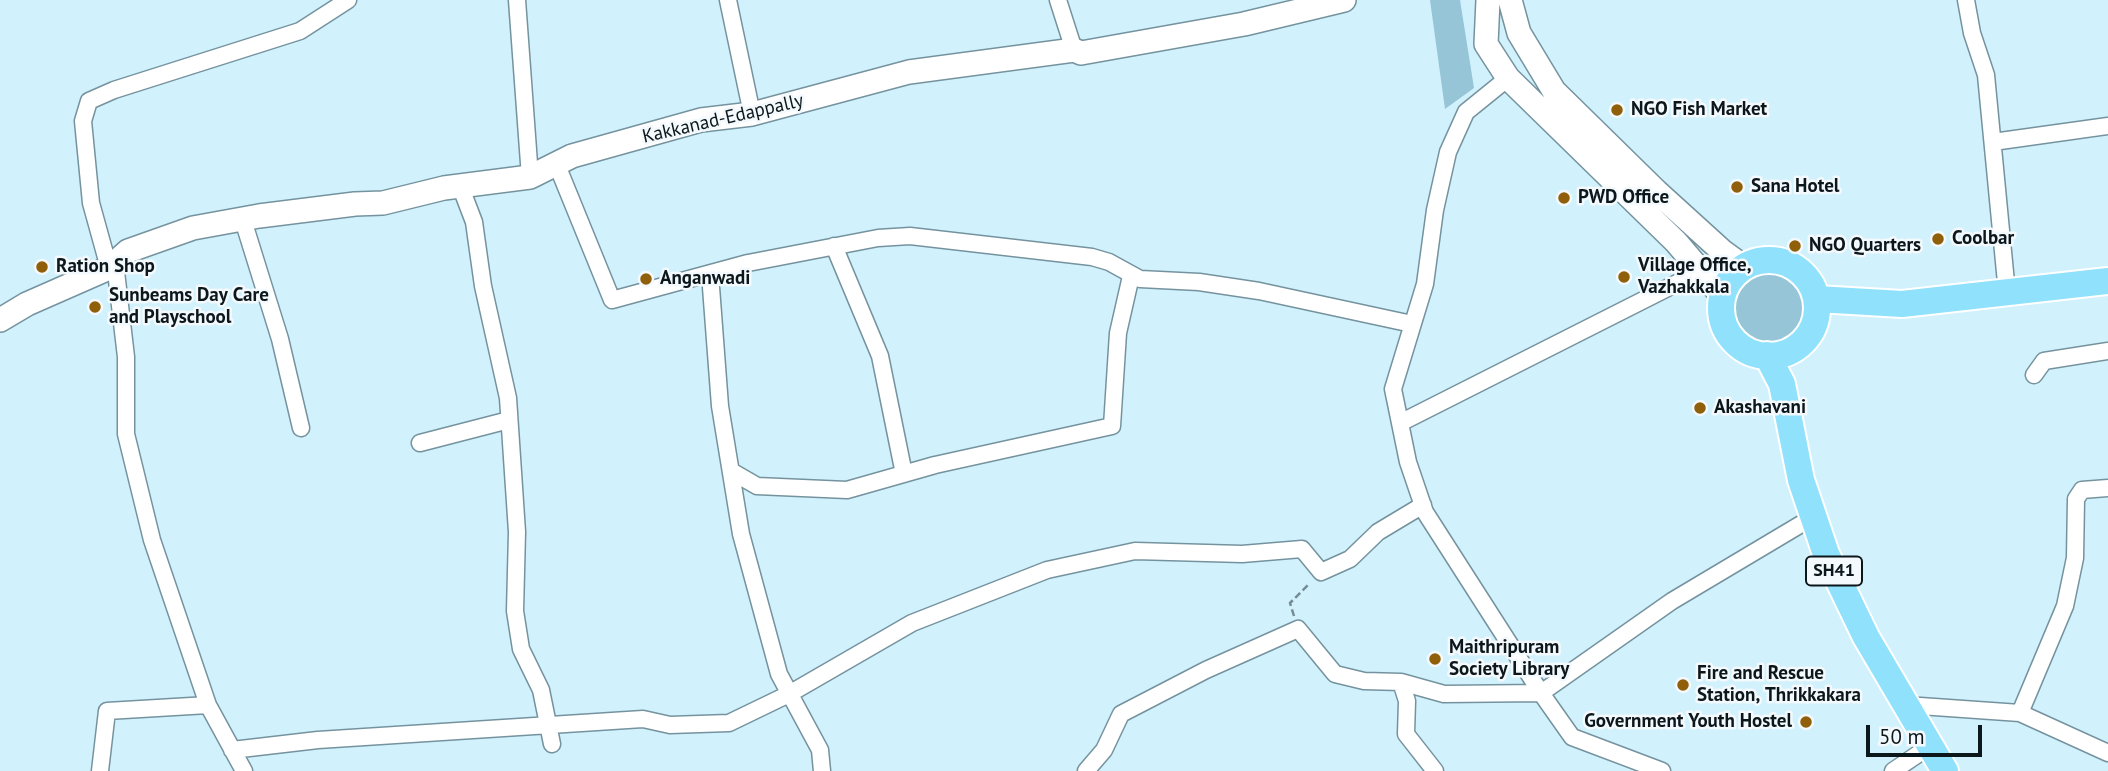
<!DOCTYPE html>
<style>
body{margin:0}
#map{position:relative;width:2108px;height:771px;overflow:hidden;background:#d1f1fd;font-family:"PT Sans",sans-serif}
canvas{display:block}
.scale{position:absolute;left:1866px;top:725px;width:116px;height:32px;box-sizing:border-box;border:4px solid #0c171c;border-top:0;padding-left:9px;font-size:21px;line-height:24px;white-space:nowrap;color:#0c171c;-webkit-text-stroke:5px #f3f9fc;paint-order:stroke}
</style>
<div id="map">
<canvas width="2108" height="771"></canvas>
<div class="scale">50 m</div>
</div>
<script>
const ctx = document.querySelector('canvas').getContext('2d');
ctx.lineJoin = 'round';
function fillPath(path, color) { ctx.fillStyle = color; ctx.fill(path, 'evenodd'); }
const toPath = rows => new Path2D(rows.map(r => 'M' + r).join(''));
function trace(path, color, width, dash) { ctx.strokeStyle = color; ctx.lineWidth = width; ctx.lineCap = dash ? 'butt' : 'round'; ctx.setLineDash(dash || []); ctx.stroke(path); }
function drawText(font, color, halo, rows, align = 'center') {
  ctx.font = font + ' "PT Sans",sans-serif'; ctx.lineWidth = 5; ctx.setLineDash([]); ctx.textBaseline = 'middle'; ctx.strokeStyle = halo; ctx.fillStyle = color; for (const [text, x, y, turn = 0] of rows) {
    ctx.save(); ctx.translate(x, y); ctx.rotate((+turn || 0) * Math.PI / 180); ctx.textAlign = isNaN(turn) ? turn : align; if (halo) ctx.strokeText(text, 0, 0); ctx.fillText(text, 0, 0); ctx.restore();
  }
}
fillPath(toPath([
 [1430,0,1460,0,1474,88,1445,109],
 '1731 309a37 37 0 1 1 74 0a37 37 0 1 1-74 0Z'
]), '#95c5d7');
const street = toPath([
 [517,0,530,177],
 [728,0,752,114],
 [1058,0,1074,50],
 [1966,0,1972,33,1986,75,2007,293],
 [1508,78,1466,112,1448,152,1435,210,1425,284,1393,389,1408,462,1425,512,1541,693,1672,601,1813,517],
 [1993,142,2108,126],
 [557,165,612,300,748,263,878,238,910,236,1092,257,1109,262,1140,279,1199,282,1259,291,1412,324],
 [461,188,474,222,483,286,508,398,517,532,515,611,521,649,541,690,552,744],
 [243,220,280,339,301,428],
 [834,246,880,356,904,474],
 [115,263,126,357,126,434,152,540,208,705,244,771],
 [109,268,91,203,83,121,89,101,114,90,300,31,348,0],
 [710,274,720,406,741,534,779,674,820,750,822,771],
 [2034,375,2044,361,2108,351],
 [1400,423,1701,271],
 [420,443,509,420],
 [731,471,757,486,847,490,935,465,1112,426,1118,333,1131,276],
 [1401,682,1407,701,1406,734,1435,771],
 [1906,705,2020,713,2108,753],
 [2020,713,2065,606,2075,558,2076,499,2082,490,2108,488],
 [232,750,318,740,643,719,670,725,729,723,789,694,912,623,1047,570,1135,551,1242,554,1302,549,1321,572,1350,559,1378,532,1423,505],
 [100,771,107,711,208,705],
 [1086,771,1104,750,1121,714,1206,670,1298,629,1335,674,1364,681,1401,682,1444,694,1541,693,1572,737,1662,771],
 [1893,771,1930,746]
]);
const secondary = toPath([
 [1488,0,1486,44,1508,78,1676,242,1722,296],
 [1510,0,1519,33,1554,91,1657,192,1722,251,1744,267],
 [0,320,27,304,109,268,128,251,193,228,259,216,355,204,383,203,444,188,530,177,572,156,701,120,752,114,909,72,1074,50,1081,53,1244,24,1344,0]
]);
const primary = toPath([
 '1721 308a48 48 0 1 1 96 0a48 48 0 1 1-96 0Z',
 [1817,299,1902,304,2108,281],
 [1767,355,1782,384,1801,480,1826,554,1866,637,1945,771]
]);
trace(street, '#75939e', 19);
trace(secondary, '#75939e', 26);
trace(primary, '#fff', 30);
trace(toPath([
 [1294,616,1290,603,1310,583]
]), '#758c94', 2.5, [7, 3.5]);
trace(street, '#fff', 16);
trace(secondary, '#fff', 23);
trace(primary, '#90e2fc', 26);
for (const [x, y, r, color] of [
 [1617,110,7,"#8f5f09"],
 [1737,187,7,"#8f5f09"],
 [1564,198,7,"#8f5f09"],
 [1938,239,7,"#8f5f09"],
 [1795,246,7,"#8f5f09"],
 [42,267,7,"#8f5f09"],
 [1624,277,7,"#8f5f09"],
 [646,279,7,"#8f5f09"],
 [95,307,7,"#8f5f09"],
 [1700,408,7,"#8f5f09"],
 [1435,659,7,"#8f5f09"],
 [1683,685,7,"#8f5f09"],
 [1806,722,7,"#8f5f09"]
]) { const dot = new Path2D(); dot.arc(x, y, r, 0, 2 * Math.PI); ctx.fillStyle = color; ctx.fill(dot); trace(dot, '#f3f9fc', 2.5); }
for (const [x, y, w] of [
 [1834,571,56]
]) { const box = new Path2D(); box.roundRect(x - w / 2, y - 14.5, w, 29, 5); ctx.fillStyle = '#f3f9fc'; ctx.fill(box); trace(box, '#0c171c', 2); }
drawText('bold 18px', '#0c171c', null, [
 ["SH41",1834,571]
]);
drawText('bold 19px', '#0c171c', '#f3f9fc', [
 ["NGO Fish Market",1631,110],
 ["Sana Hotel",1751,187],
 ["PWD Office",1578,198],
 ["Coolbar",1952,239],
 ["NGO Quarters",1809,246],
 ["Village Office,",1638,266],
 ["Vazhakkala",1638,288],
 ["Ration Shop",56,267],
 ["Anganwadi",660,279],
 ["Sunbeams Day Care",109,296],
 ["and Playschool",109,318],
 ["Akashavani",1714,408],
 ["Maithripuram",1449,648],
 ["Society Library",1449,670],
 ["Fire and Rescue",1697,674],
 ["Station, Thrikkakara",1697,696],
 ["Government Youth Hostel",1792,722,"right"]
], 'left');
drawText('19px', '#0c171c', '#f3f9fc', [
 ["Kakkanad-Edappally",723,119,-13]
]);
</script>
